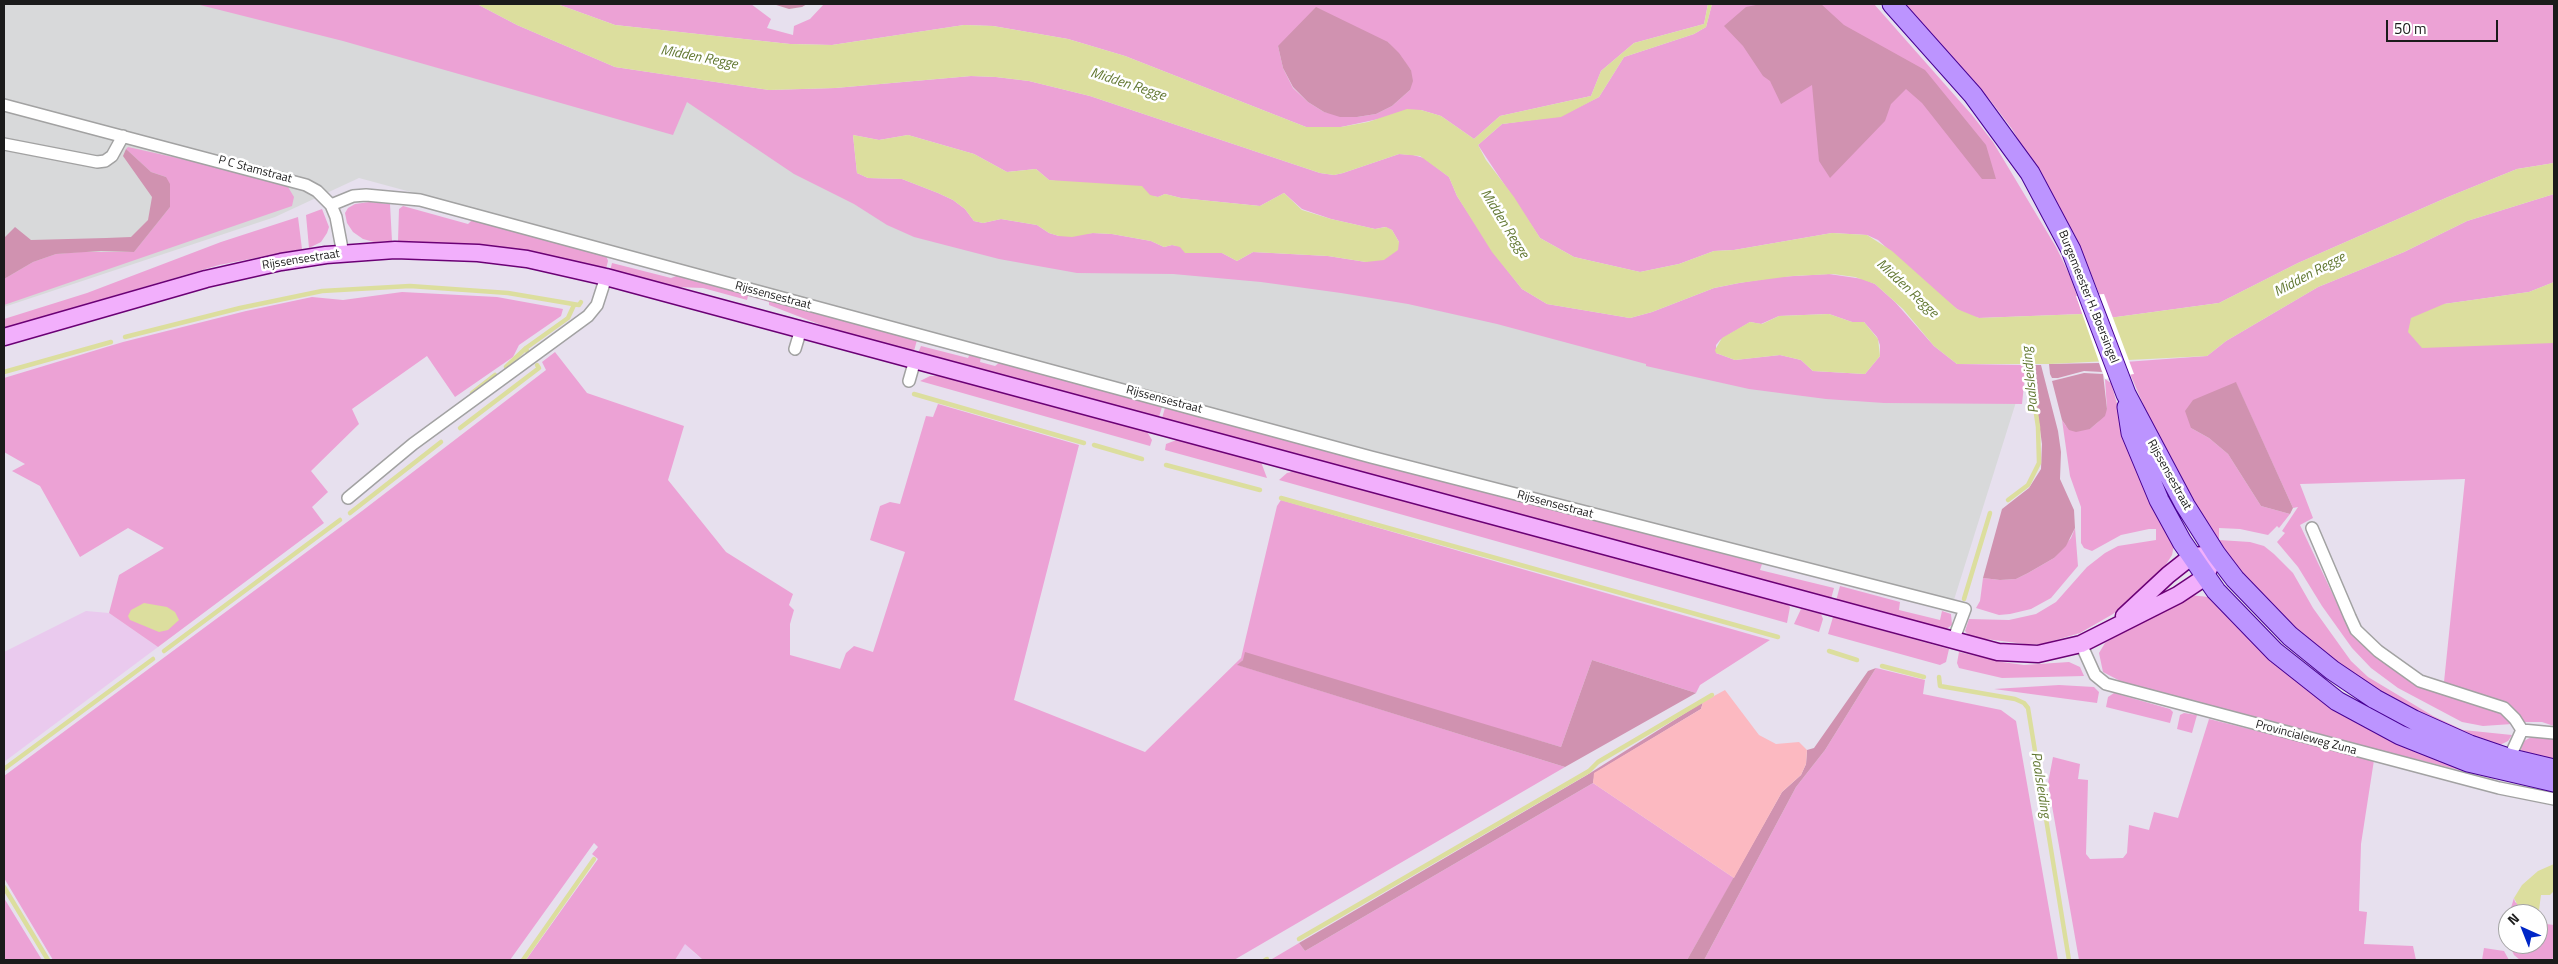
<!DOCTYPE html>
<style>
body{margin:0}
#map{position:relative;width:2558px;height:964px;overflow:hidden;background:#e7e0ee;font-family:"Titillium Web",sans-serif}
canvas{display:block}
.frame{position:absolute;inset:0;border:5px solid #1b1b1b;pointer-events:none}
.north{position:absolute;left:2498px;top:904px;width:50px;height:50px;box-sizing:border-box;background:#fff;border:1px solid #a4a4a4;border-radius:50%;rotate:316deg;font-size:14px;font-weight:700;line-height:20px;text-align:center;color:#1b1b1b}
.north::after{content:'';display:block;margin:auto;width:18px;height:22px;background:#0026c7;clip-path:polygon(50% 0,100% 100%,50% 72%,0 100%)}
.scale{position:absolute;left:2386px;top:20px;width:112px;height:22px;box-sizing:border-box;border:2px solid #1b1b1b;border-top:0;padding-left:6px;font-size:15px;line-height:18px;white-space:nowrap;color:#1b1b1b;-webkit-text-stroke:4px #fff;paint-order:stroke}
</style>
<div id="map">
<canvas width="2558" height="964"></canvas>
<div class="frame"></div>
<div class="north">N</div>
<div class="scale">50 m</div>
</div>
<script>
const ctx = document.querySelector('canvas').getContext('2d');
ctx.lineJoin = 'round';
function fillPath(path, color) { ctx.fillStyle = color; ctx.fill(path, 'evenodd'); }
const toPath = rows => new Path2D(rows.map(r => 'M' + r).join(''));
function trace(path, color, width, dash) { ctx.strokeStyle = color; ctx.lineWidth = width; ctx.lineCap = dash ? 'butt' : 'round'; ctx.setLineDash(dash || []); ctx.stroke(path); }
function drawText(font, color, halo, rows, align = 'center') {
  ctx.font = font + ' "Titillium Web",sans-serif'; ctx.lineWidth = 5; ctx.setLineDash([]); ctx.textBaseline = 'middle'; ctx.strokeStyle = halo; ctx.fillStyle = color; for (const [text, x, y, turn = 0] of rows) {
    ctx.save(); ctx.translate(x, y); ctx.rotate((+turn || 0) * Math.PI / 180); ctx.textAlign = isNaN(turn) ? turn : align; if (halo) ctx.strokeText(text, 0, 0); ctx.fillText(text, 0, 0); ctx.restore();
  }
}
fillPath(toPath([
 [4,4,274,4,684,91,889,220,1343,287,1548,335,2016,402,1953,603,1173,398,359,178,275,217,4,307]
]), '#d8d9da');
fillPath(toPath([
 [86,611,109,613,158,647,4,762,4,652],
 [685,943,693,952,703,960,675,960]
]), '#eacaee');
fillPath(toPath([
 [196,4,477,4,517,25,615,67,769,90,835,88,971,76,996,77,1029,81,1090,96,1320,173,1334,175,1343,173,1399,154,1413,155,1424,158,1449,177,1457,196,1496,256,1522,289,1547,304,1630,318,1652,312,1714,288,1739,283,1777,277,1829,274,1863,279,1875,284,1895,302,1934,346,1957,364,2026,365,2022,404,1884,403,1826,399,1749,389,1646,366,1646,364,1497,324,1408,304,1341,293,1261,282,1173,274,1077,273,999,259,914,237,887,225,854,204,794,174,687,102,673,135,343,41],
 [853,135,879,140,908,135,974,154,1007,172,1036,169,1049,180,1158,197,1165,194,1181,198,1260,206,1284,193,1302,209,1331,219,1375,229,1385,227,1392,230,1399,242,1366,262,1328,256,1253,252,1237,261,1222,253,1172,245,1164,247,1151,241,1112,234,1093,233,1059,236,1049,233,1037,225,1001,219,983,223,974,221,965,209,953,200,938,193,902,179,868,178,857,173],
 [1829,314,1852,322,1864,322,1877,337,1880,345,1880,356,1865,374,1813,371,1801,360,1780,355,1735,360,1716,353,1716,345,1720,340,1750,322,1761,324,1779,316],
 [557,4,751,4,771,19,767,28,793,35,794,26,810,19,824,4,1708,4,1704,24,1634,43,1601,71,1591,96,1500,116,1474,139,1441,116,1421,110,1341,127,1306,127,1125,56,1068,39,993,26,964,25,832,45,790,44,615,25],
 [1388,42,1411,70,1410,90,1392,106,1376,114,1357,117,1324,112,1308,102,1293,88,1283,68,1278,46],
 [1712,4,1874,4,1972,115,1993,142,2056,247,2071,278,2083,314,1979,318,1968,315,1957,309,1932,289,1878,240,1867,235,1832,233,1734,250,1714,251,1679,264,1640,272,1574,257,1540,238,1478,145,1502,124,1561,116,1599,97,1624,57,1694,34,1706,27],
 [1904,4,2554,4,2554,163,2517,169,2448,197,2298,263,2219,303,2109,318,2076,237,2012,129,1990,100],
 [128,147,285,182,294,197,292,206,4,305,4,279,33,262,56,254,80,252,134,252,170,207,166,177,151,172,126,149],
 [2554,194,2554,282,2529,292,2444,304,2526,343,2554,343,2554,726,2542,722,2525,722,2506,704,2444,682,2465,479,2300,484,2313,518,2300,525,2344,618,2360,641,2390,667,2413,682,2498,711,2512,724,2483,726,2462,722,2398,688,2371,668,2352,648,2322,606,2298,567,2277,542,2285,533,2282,531,2298,507,2293,508,2236,383,2191,428,2209,438,2228,454,2261,506,2290,514,2279,528,2277,526,2268,535,2240,529,2219,528,2219,540,2250,542,2264,546,2274,554,2293,573,2313,608,2351,661,2368,677,2433,716,2463,730,2512,735,2508,741,2498,746,2413,715,2289,629,2217,545,2171,469,2125,362,2207,356,2226,341,2318,287,2404,252,2467,221],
 [369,202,390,204,392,241,374,242,363,239,353,232,347,223,345,213,348,208,355,204],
 [403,206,468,224,473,219,606,255,608,261,606,269,542,254,501,247,398,241,399,209],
 [322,209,329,227,327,233,321,242,309,248,306,215],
 [298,217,302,249,219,265,4,328,4,319,87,293,221,242],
 [612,263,671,278,679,275,917,340,914,351,829,328,769,305,769,302,748,296,747,300,703,288,676,287,610,271],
 [402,292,497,297,563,309,561,316,519,345,513,357,455,397,427,356,352,409,359,424,311,471,328,492,312,507,324,523,158,647,109,613,119,575,164,548,128,528,80,557,40,486,12,471,25,464,4,452,4,378,123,342,246,311,312,297,343,300],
 [921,346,968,358,970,354,981,357,980,362,995,366,1000,362,1162,407,1159,417,918,353],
 [555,352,587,393,684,426,668,480,726,552,793,594,789,605,794,610,790,624,790,655,840,669,846,653,854,646,873,652,905,552,870,540,880,506,890,502,900,504,926,416,933,417,938,404,1079,445,1014,700,1145,752,1241,658,1277,506,1281,500,1770,640,1700,685,1696,693,1592,660,1561,747,1447,714,1243,660,1238,665,1565,767,1234,960,703,960,685,944,675,960,526,960,598,859,592,854,598,847,594,843,510,960,53,960,4,878,4,776,362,511,546,370,542,362],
 [930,376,944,376,1146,430,1152,440,1150,446,920,381],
 [2105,379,2111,383,2127,438,2174,545,2172,555,2165,566,2113,614,2080,633,2042,644,2025,644,1970,637,1965,631,1969,619,2009,620,2036,614,2056,602,2087,567,2105,553,2118,546,2156,540,2156,529,2149,529,2121,535,2092,551,2084,548,2081,543,2081,507,2070,476,2062,420,2066,426,2090,429,2098,422,2107,409],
 [1165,408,1762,564,1760,570,1834,588,1831,599,1162,418],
 [1179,439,1261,462,1267,478,1165,450,1166,444],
 [1295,471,1787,604,1790,607,1787,623,1279,480,1287,473],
 [2075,528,2078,566,2051,598,2031,609,2010,614,1999,615,1976,608,1980,601,1983,578,2000,580,2016,579,2028,573,2054,558,2071,538],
 [1840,586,1900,602,1899,610,1940,620,1942,611,1951,614,1952,625,1945,630,1836,601],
 [2189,595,2209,597,2246,634,2449,762,2495,779,2204,706,2126,684,2103,672,2099,653,2105,643,2175,600],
 [1801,609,1821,614,1823,619,1819,632,1794,624],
 [1833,617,1949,649,1946,662,1940,665,1828,634],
 [1959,652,2002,662,2024,665,2069,662,2080,667,2084,676,2002,678,1959,668,1957,663],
 [1876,668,1925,680,1923,694,2001,710,2016,721,2058,960,1704,960,1796,787,1825,750],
 [2059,685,2094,687,2099,692,2097,703,1994,689],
 [2114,693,2170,709,2173,712,2170,723,2106,707,2108,697],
 [2184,713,2197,715,2192,733,2177,729,2180,715],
 [2209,719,2374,760,2361,844,2359,911,2367,912,2364,944,2413,946,2416,960,2079,960,2048,783,2053,757,2080,764,2078,779,2088,780,2086,854,2090,859,2123,858,2127,853,2129,825,2149,830,2154,812,2178,818],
 [2537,734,2554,738,2554,764,2523,755,2521,749,2524,741],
 [1593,783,1734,878,1687,960,1272,959,1299,943,1305,951],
 [4,898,42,960,4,960],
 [2514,898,2515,902,2525,909,2539,910,2538,923,2554,925,2554,957,2551,960,2520,960,2514,955,2509,944,2538,944,2538,914,2509,914],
 [2484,948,2504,951,2509,960,2482,960]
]), '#eca2d5');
fillPath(toPath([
 [773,4,807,4,802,7,789,9],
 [1761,4,1821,4,1844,25,1925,70,1986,145,1996,179,1982,179,1922,103,1906,89,1891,104,1885,121,1830,178,1819,161,1812,85,1781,104,1770,81,1763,76,1743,46,1724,26,1746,7],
 [1316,7,1388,42,1399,53,1411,70,1413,81,1410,90,1392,106,1376,114,1357,117,1340,117,1324,112,1308,102,1293,87,1283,68,1278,46],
 [126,149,151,172,166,177,170,184,170,207,134,252,101,251,56,254,33,262,4,279,4,238,15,227,31,240,106,238,131,237,148,220,152,197,123,156],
 [2099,363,2102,372,2084,371,2058,378,2052,378,2050,374,2049,364],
 [2031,365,2041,365,2058,431,2061,452,2060,479,2074,510,2075,528,2066,546,2054,558,2028,573,2016,579,2000,580,1983,578,2002,509,2029,488,2041,469,2042,444],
 [2084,373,2103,374,2107,409,2105,416,2090,429,2076,432,2069,430,2062,420,2052,381],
 [2236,382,2293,508,2290,514,2261,506,2228,454,2209,438,2191,428,2185,411,2193,400],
 [1245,652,1561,747,1592,660,1696,693,1565,767,1237,665,1243,660],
 [1876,668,1825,750,1796,787,1704,960,1687,960,1782,792,1801,775,1806,764,1807,750,1814,748,1868,671],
 [1703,702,1701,709,1595,773,1593,783,1305,951,1299,943,1587,775]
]), '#d092b0');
fillPath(toPath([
 [1725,690,1759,735,1776,744,1799,742,1807,750,1806,764,1801,775,1782,792,1734,878,1593,783,1594,773,1701,709,1703,702]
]), '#fcb9c1');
fillPath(toPath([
 [477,4,557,4,615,25,790,44,832,45,964,25,993,26,1068,39,1125,56,1306,127,1341,127,1368,122,1407,109,1421,110,1441,116,1474,139,1500,116,1591,96,1601,71,1634,43,1704,24,1708,4,1712,4,1706,27,1694,34,1624,57,1599,97,1561,117,1502,124,1478,145,1486,160,1514,197,1540,238,1574,257,1640,272,1679,264,1714,251,1734,250,1832,233,1867,235,1892,251,1957,309,1979,318,2083,314,2109,318,2219,303,2298,263,2448,197,2517,169,2554,163,2554,194,2467,221,2404,252,2318,287,2226,341,2207,356,2049,364,1957,364,1934,346,1903,309,1875,284,1855,277,1833,274,1792,276,1739,283,1714,288,1652,312,1630,318,1547,304,1522,289,1492,252,1457,196,1449,177,1420,156,1399,154,1343,173,1334,175,1320,173,1090,96,1029,81,996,77,971,76,835,88,769,90,615,67,517,25],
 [853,135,879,140,908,135,974,154,1007,172,1036,169,1049,180,1142,186,1150,195,1158,197,1165,194,1181,198,1260,206,1284,193,1302,210,1331,219,1375,229,1386,227,1392,230,1399,242,1398,250,1384,260,1366,262,1328,256,1253,252,1237,261,1222,253,1185,253,1180,247,1172,245,1164,247,1151,241,1112,234,1093,233,1072,237,1059,236,1049,233,1037,225,1001,219,983,223,974,221,965,209,953,200,938,193,902,179,868,178,857,173],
 [2554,282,2554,343,2422,348,2408,332,2411,318,2444,304,2529,292],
 [1829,314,1852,322,1864,322,1878,339,1880,356,1865,374,1813,371,1801,360,1780,355,1735,360,1716,353,1715,350,1722,338,1750,322,1762,324,1779,316],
 [144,603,167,607,175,612,179,620,168,630,159,632,130,620,128,616,131,610],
 [2554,864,2554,891,2550,895,2541,895,2539,910,2518,906,2514,898,2522,885,2538,871]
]), '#dcde9e');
fillPath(toPath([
 [2104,294,2134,374,2105,379,2076,296]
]), '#fff');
trace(toPath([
 [125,337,240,308,322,291,410,286,508,293,579,305,581,302],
 [527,351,526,348,568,318,574,305],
 [506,367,526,348],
 [4,372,111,342],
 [472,393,495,375],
 [914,394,1084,443],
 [460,428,539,368,537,365],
 [1094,445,1142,459],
 [1166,465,1260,490],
 [1281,498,1778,637],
 [2008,500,2028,485,2039,463,2038,427,2028,360],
 [350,513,441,442],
 [1964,599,1990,513],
 [164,651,340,520],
 [1829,651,1857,660],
 [1882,666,1924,677],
 [1939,677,1940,686,2015,699,2024,703,2028,708,2069,960],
 [4,769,153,659],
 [4,887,48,960],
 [1299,939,1589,771,1598,762,1712,695],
 [523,960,594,859],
 [1265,960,1267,959]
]), '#dcde9e', 4.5);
const minor = toPath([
 [4,105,306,185,317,191,331,205,336,217,343,254],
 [4,144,97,162,105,161,112,156,123,136],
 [331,205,353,196,366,195,420,200,1371,457,1965,609,1956,633,1956,642],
 [795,349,801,329],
 [909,381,915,360],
 [348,498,413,444,588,316,597,305,606,277],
 [2312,528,2350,617,2356,630,2378,651,2420,681,2504,708,2515,719,2522,730],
 [2081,644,2095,675,2106,684,2499,788,2554,799],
 [2522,730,2554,733],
 [2507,763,2522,730]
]);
const secondary = toPath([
 [4,337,206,279,281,262,326,255,395,250,478,253,527,259,606,277,1998,652,2038,654,2081,644,2178,595,2205,577,2216,554],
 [2124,616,2168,575,2192,556,2204,555]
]);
const primary = toPath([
 [1892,4,1973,95,2030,173,2071,250,2126,394,2185,505,2216,554,2235,579,2290,636,2332,670,2375,699,2414,720,2470,745,2508,758,2554,769],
 [2127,407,2131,433,2159,500,2182,542,2216,591,2275,652,2337,701,2400,735,2468,762,2554,782]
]);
trace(minor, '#a2a2a2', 14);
trace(secondary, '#6b0075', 19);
trace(primary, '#460093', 21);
trace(minor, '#fff', 11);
trace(secondary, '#f2affc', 16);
trace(primary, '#bc94ff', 19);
drawText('12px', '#1b1b1b', '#fff', [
 ["P C Stamstraat",255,170,15],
 ["Rijssensestraat",301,260,-9],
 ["Rijssensestraat",773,296,15],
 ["Burgemeester H. Boersingel",2088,297,68],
 ["Rijssensestraat",1164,400,15],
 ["Rijssensestraat",2169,475,61],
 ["Rijssensestraat",1555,505,15],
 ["Provincialeweg Zuna",2306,738,15]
]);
drawText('italic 14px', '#627832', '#fff', [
 ["Midden Regge",699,58,11],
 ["Midden Regge",1128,85,18],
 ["Midden Regge",1504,224,58],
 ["Midden Regge",2310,275,-28],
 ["Midden Regge",1907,289,43],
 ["Paalsleiding",2031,380,-96],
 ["Paalsleiding",2040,785,81]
]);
</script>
